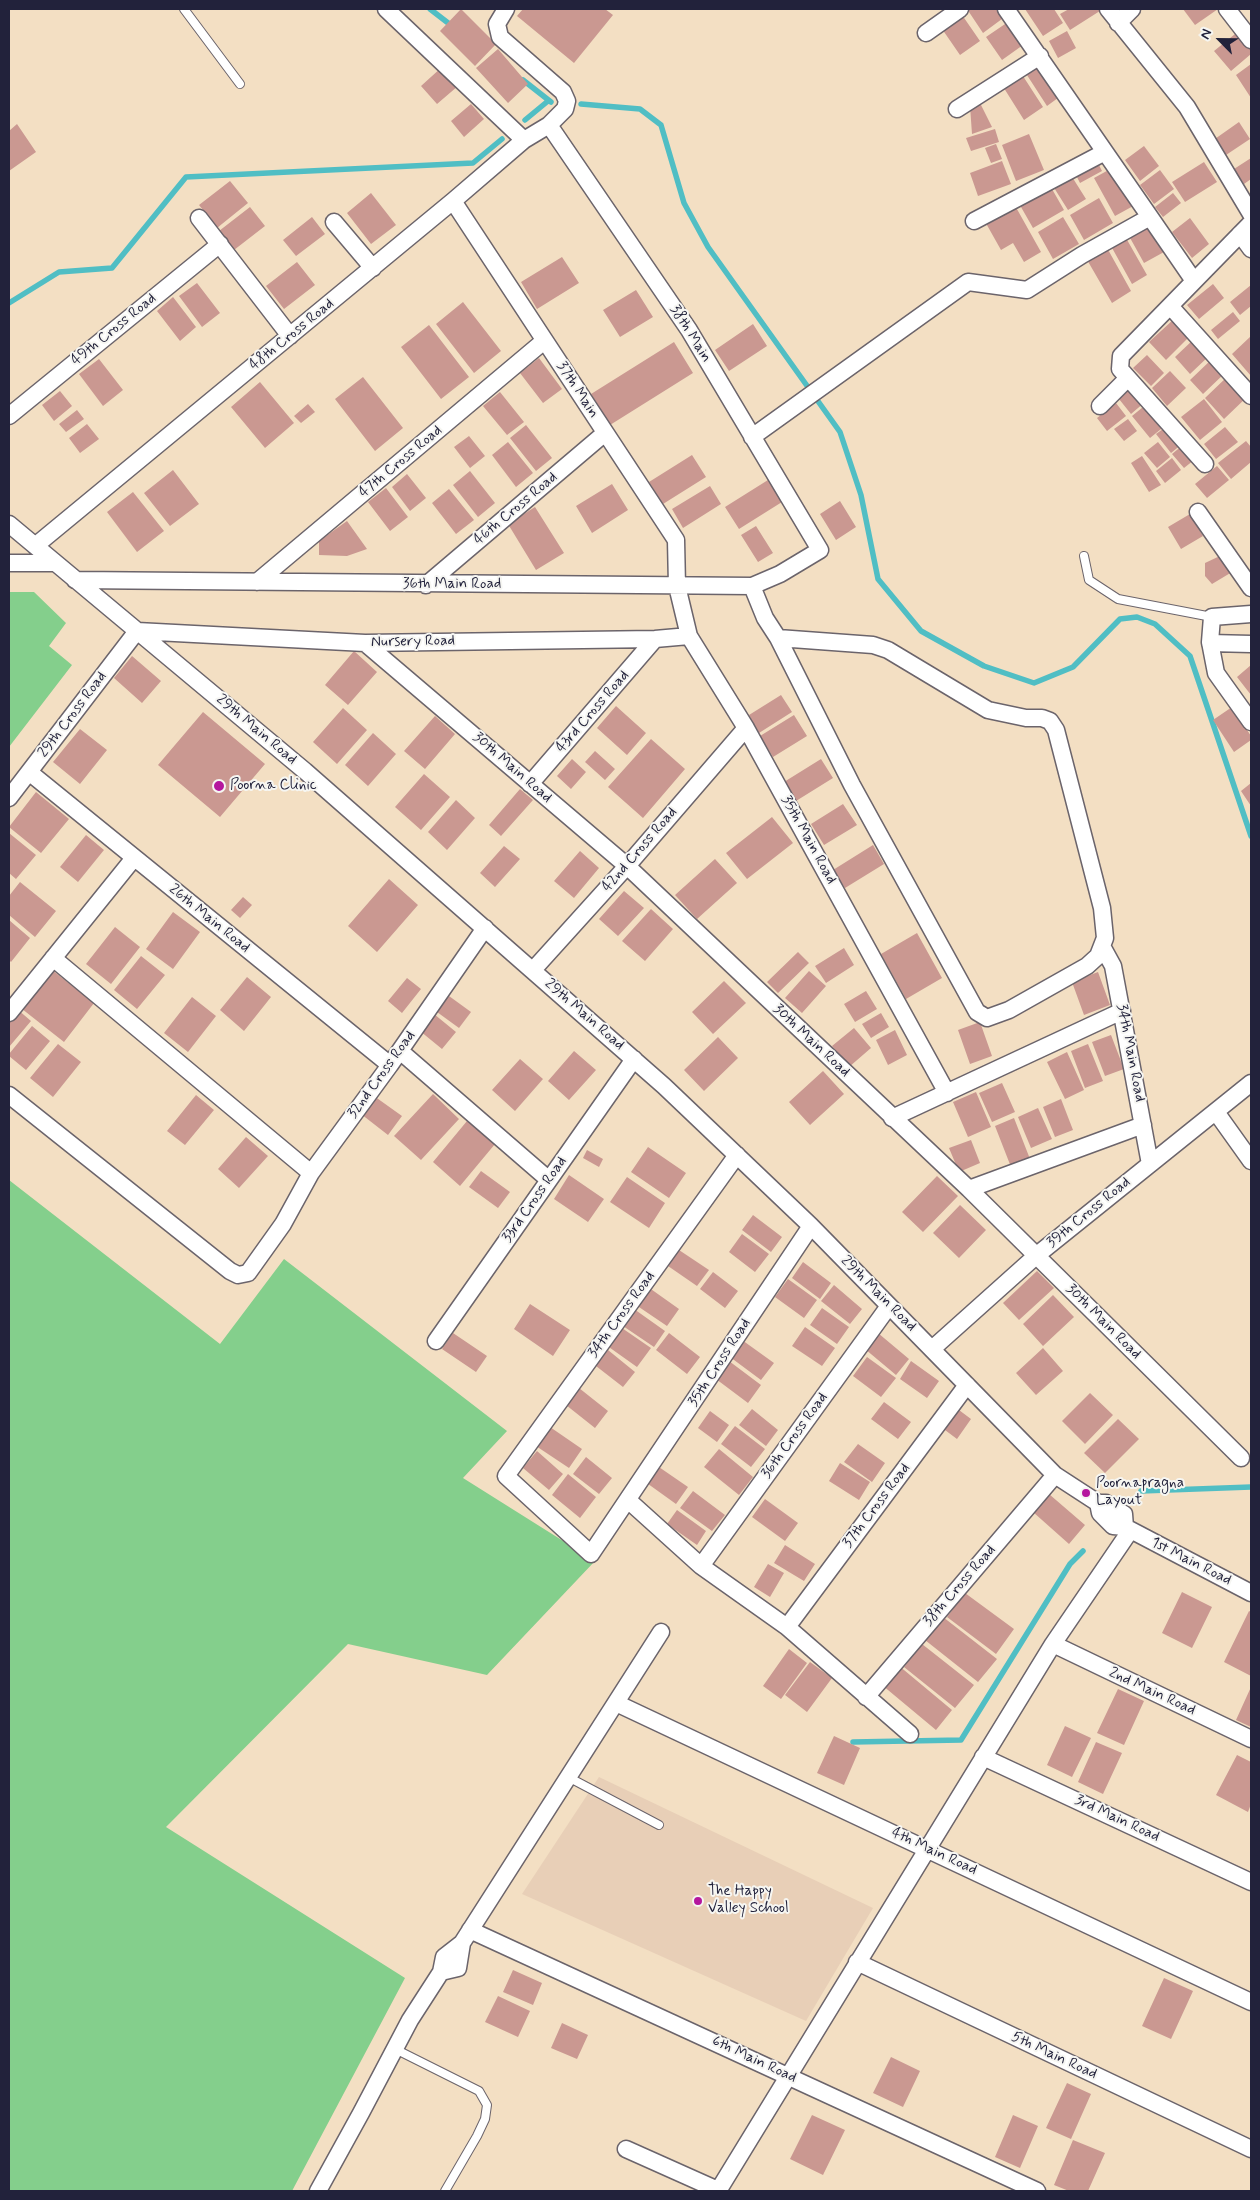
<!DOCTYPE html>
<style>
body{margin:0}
#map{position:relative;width:1260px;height:2200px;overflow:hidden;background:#f3dfc3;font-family:Mynerve,sans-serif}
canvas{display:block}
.frame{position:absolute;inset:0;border:10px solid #22223b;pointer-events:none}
.north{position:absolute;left:1195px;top:15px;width:50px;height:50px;-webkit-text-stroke:4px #f6f6f2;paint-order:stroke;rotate:293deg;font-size:14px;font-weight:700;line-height:20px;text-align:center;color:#22223b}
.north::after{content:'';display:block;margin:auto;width:18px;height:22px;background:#22223b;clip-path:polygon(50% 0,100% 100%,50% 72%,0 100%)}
</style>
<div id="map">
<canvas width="1260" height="2200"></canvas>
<div class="frame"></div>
<div class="north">N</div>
</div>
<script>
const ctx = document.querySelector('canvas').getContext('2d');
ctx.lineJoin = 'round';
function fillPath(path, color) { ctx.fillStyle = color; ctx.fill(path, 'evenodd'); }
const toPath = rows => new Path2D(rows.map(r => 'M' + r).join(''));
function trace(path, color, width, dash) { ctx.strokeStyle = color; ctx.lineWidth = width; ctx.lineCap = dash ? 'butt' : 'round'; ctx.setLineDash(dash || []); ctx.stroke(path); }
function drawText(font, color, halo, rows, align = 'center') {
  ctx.font = font + ' Mynerve,sans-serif'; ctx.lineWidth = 4; ctx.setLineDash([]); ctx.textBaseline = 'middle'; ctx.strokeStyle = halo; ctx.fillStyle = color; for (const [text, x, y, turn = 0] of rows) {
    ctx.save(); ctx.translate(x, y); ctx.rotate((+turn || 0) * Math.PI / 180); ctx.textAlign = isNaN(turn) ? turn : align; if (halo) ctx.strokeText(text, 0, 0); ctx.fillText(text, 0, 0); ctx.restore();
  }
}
fillPath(toPath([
 [599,1777,873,1908,806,2021,522,1894]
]), '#e8cfb7');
fillPath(toPath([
 [9,592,34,592,66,623,49,646,72,665,9,747],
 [9,1180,220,1344,284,1259,507,1431,463,1478,595,1561,487,1675,348,1644,166,1827,405,1978,292,2191,9,2191]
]), '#84cf8c');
trace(toPath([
 [430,9,452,26],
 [523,80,551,102],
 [581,104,640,109,661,125,684,203,708,247,840,432,861,495,878,579,921,631,984,666,1034,683,1073,667,1120,619,1137,617,1155,624,1190,656,1251,836],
 [525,120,548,101,551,102],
 [9,303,59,272,112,268,186,177,473,163,502,139],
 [1141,1491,1251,1487],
 [853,1742,961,1740,1070,1564,1083,1551]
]), '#50bec4', 5.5);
fillPath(toPath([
 [461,9,496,44,475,66,440,31],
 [523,9,605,9,613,15,574,63,517,16],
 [967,9,1001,9,1006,16,983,33],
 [1025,9,1054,9,1063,23,1043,36],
 [1069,9,1103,9,1070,30,1060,14],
 [1183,9,1218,9,1195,25],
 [960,12,980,41,960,55,940,26],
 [1008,22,1023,45,1002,60,986,37],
 [1240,30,1251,44,1251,54,1231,71,1214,51],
 [1067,31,1076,48,1058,58,1049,41],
 [498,49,528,84,508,103,476,68],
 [1040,62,1062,95,1047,106,1025,72],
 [1251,64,1251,98,1236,75],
 [442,67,458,86,437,104,421,86],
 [1021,73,1043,107,1024,120,1002,85],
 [980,103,992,127,972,134,970,106],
 [471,104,484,119,464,137,451,121],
 [1239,122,1250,139,1223,157,1212,141],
 [17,124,36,152,9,171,9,131],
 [995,129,999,142,971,151,966,138],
 [1029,134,1044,170,1016,181,1002,145],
 [996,144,1002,159,991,163,985,148],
 [1144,146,1159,166,1140,181,1125,160],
 [1251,158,1251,179,1244,184,1234,169],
 [1002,161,1011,184,978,196,970,173],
 [1097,161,1102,171,1080,183,1075,173],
 [1204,162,1217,182,1185,202,1172,182],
 [1114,167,1135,205,1115,216,1094,178],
 [1160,170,1174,189,1154,204,1140,185],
 [1069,172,1086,199,1068,210,1051,183],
 [230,181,248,203,217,228,199,205],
 [1048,182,1064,210,1033,228,1017,200],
 [371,193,396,225,371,244,347,213],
 [1173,193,1181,203,1163,217,1155,207],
 [1099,198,1113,223,1084,240,1070,215],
 [1013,202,1041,252,1024,262,1013,243,1001,250,983,218],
 [250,207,265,226,234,250,219,231],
 [312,217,325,234,296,256,283,240],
 [1063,217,1079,244,1053,259,1038,232],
 [1190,218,1209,244,1192,258,1172,232],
 [1149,225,1164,252,1144,263,1129,236],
 [1126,238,1147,275,1132,284,1111,246],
 [1106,246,1131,291,1112,303,1086,258],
 [562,257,579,283,537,309,521,282],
 [297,262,315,285,284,309,266,286],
 [197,283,220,313,202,327,179,296],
 [1213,284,1224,298,1199,319,1187,305],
 [1251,285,1251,306,1240,315,1230,302],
 [636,290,653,317,620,337,603,310],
 [173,297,196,327,180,341,157,311],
 [463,302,501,351,474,373,436,324],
 [1233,312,1240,321,1218,339,1211,330],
 [1174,319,1190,336,1166,360,1149,342],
 [753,324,767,346,729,371,715,350],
 [429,325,469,377,441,399,401,347],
 [1251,336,1251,376,1232,354],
 [1194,339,1209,356,1190,374,1175,357],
 [674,342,693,373,610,425,591,394],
 [1147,355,1164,373,1151,386,1133,368],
 [539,358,562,389,543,403,520,373],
 [99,359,123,390,103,406,79,374],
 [1212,359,1225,373,1203,394,1190,380],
 [1170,371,1186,388,1167,406,1152,388],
 [1229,375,1248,396,1224,419,1205,398],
 [363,377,403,428,375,451,335,399],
 [260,382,294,423,265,448,231,407],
 [1133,387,1145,402,1131,414,1119,399],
 [60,391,72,406,54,421,42,405],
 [500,392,524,422,507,435,483,406],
 [1204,399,1222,422,1200,440,1181,417],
 [1116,403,1126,416,1107,431,1097,418],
 [1148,403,1166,425,1150,438,1132,416],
 [308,404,315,412,301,423,294,416],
 [77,410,84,419,66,432,59,424],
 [1128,419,1137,431,1124,441,1114,429],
 [87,424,99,439,80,453,69,438],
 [526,425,552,458,536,471,510,438],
 [1167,426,1182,444,1171,453,1156,434],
 [1225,427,1238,442,1216,459,1204,444],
 [469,436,485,456,470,468,454,447],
 [1246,441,1251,447,1251,462,1231,479,1218,463],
 [508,442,533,473,516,487,492,455],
 [1158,442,1170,457,1157,468,1144,453],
 [1183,445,1194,460,1184,468,1172,454],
 [692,455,706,477,663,504,649,482],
 [1142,456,1161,485,1149,492,1131,463],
 [1172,458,1181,470,1165,483,1156,471],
 [1217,466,1229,480,1207,498,1195,484],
 [173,470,199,504,170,526,144,493],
 [470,471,495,503,478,517,453,485],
 [407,474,426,498,410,511,392,487],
 [768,480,782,502,739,529,725,507],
 [612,484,628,510,592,533,576,506],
 [710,486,721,504,683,528,672,509],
 [386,488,408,517,390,531,368,502],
 [449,489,474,520,456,534,432,503],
 [133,492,164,531,137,552,107,512],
 [840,501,856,527,836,540,820,514],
 [535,507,564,553,536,570,508,524],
 [1190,514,1203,536,1181,549,1168,527],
 [347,521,367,549,347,556,319,555,319,541],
 [756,526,773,553,758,562,741,535],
 [1222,555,1232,572,1212,584,1205,576,1205,563],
 [354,651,377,672,348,705,325,685],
 [132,656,161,681,142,703,114,678],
 [1251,665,1251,695,1237,677],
 [781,695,792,712,759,733,749,715],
 [616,706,646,733,627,755,597,728],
 [1232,707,1251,736,1251,740,1234,752,1213,720],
 [343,708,367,730,337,764,313,742],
 [203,712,265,764,220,817,158,765],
 [794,715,807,736,773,757,760,736],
 [435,716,455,734,425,769,404,751],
 [80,729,107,750,80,784,53,762],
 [373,733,396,754,368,786,345,765],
 [651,739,685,769,643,818,608,787],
 [595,751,615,769,605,780,585,762],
 [572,759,586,772,571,789,557,776],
 [821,759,833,778,796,801,784,782],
 [424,774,450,797,421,830,395,807],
 [1251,783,1251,806,1241,791],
 [520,789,533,800,501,836,489,825],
 [36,792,69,819,41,853,9,827],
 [456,800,475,818,447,850,428,832],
 [843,804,857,825,824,845,811,824],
 [772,817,793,843,747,879,726,853],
 [9,833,36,855,16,879,9,873],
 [86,835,104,850,78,882,60,867],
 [873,845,884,864,845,888,833,870],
 [504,846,520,859,495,887,480,873],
 [580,851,599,868,574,898,554,881],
 [715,859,737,883,697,919,675,895],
 [389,879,418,905,377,952,348,926],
 [20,882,56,911,35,937,9,915,9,896],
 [624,891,644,908,618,936,599,919],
 [243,897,252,905,240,918,231,910],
 [651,909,673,929,645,961,622,941],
 [173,912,200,932,173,969,146,949],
 [9,920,30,938,11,962,9,960],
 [115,927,140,947,111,984,86,964],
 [917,933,942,978,906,999,881,954],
 [844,948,854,965,826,983,815,966],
 [798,952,809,963,778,993,767,982],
 [141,956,165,975,137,1009,114,990],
 [47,966,94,1003,64,1042,17,1005],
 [809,971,826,986,802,1013,785,998],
 [1098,972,1110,1005,1084,1015,1072,982],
 [247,977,271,997,244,1031,220,1010],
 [407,978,421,989,402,1013,388,1001],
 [724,981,746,1003,713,1034,692,1012],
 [866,991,877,1009,855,1022,844,1004],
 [449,996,471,1012,459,1028,437,1012],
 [192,997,216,1016,188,1052,164,1033],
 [17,1009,31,1021,9,1047,9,1019],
 [881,1013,889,1027,871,1038,862,1024],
 [434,1014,456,1032,442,1049,420,1031],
 [980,1022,992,1056,970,1064,958,1030],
 [32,1026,50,1041,26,1070,9,1056,9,1054],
 [854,1028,871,1048,849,1067,832,1046],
 [895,1030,907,1055,888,1065,876,1040],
 [1111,1035,1124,1069,1105,1076,1092,1042],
 [718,1037,738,1058,704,1091,684,1070],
 [58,1044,81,1062,53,1097,30,1078],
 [1088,1044,1103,1081,1085,1088,1071,1051],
 [574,1051,596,1070,569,1100,548,1081],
 [1067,1052,1084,1090,1065,1099,1047,1062],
 [520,1059,543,1079,515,1111,492,1090],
 [823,1071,844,1094,810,1125,789,1102],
 [1002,1083,1015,1112,992,1122,979,1093],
 [976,1092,991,1127,968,1137,953,1102],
 [433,1094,459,1119,421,1160,394,1136],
 [196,1095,214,1110,185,1145,167,1131],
 [374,1096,402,1116,388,1135,361,1114],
 [1061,1099,1073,1130,1055,1137,1043,1107],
 [1038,1108,1052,1139,1031,1148,1018,1117],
 [1014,1118,1030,1159,1011,1167,995,1126],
 [467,1121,495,1144,460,1186,433,1162],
 [246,1137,268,1156,239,1188,218,1169],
 [971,1140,980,1163,959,1172,949,1148],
 [648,1147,686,1173,669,1198,631,1172],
 [587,1150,603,1159,599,1167,583,1158],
 [481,1171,510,1192,498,1208,469,1187],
 [569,1175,604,1199,588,1222,554,1199],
 [937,1176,958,1196,923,1232,902,1212],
 [627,1177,665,1203,649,1228,610,1202],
 [960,1205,986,1230,959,1258,933,1233],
 [753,1215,782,1237,771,1252,742,1230],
 [742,1234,769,1254,755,1272,729,1252],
 [679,1250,709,1270,697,1286,668,1266],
 [803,1262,831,1283,820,1299,792,1278],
 [1037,1271,1054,1288,1019,1320,1003,1303],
 [713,1272,738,1291,725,1308,700,1289],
 [788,1279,817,1300,804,1318,775,1297],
 [834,1285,862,1309,850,1324,821,1301],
 [648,1287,679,1309,667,1326,636,1305],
 [1053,1295,1074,1317,1043,1346,1023,1324],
 [530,1304,570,1330,553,1356,514,1329],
 [822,1308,849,1327,837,1344,810,1325],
 [634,1309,665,1331,654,1347,623,1326],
 [619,1326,651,1348,637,1367,606,1345],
 [805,1327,835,1348,822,1366,792,1346],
 [453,1333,487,1356,476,1372,442,1349],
 [669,1333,700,1357,687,1374,656,1350],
 [878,1333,909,1359,896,1375,865,1349],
 [742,1340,774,1363,761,1380,730,1357],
 [1043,1348,1063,1371,1036,1395,1016,1373],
 [608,1350,635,1372,623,1387,596,1366],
 [867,1357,896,1378,881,1397,853,1376],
 [729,1361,761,1385,748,1403,716,1379],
 [911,1361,939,1381,927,1398,900,1379],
 [579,1388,608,1411,595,1428,566,1405],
 [1090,1393,1113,1415,1085,1444,1062,1421],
 [884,1402,911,1422,898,1439,871,1419],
 [752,1409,778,1430,766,1446,739,1425],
 [959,1410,971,1419,957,1439,945,1430],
 [710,1411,729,1425,717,1442,698,1428],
 [1118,1419,1139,1439,1105,1473,1084,1453],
 [735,1426,765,1449,751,1467,721,1444],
 [550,1427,582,1449,569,1468,536,1446],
 [858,1444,885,1463,872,1482,844,1462],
 [719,1449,753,1477,739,1495,704,1467],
 [537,1451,563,1474,549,1490,523,1468],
 [586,1457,612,1478,599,1494,573,1474],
 [840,1463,870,1482,859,1500,829,1481],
 [656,1465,688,1487,676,1504,644,1481],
 [568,1474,596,1497,580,1518,552,1495],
 [693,1491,725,1515,712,1531,680,1508],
 [1049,1494,1085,1525,1069,1544,1033,1512],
 [765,1499,798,1523,785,1541,752,1517],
 [677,1510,706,1531,697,1545,667,1524],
 [785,1545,815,1564,804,1581,774,1563],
 [768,1564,784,1573,770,1597,754,1587],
 [1182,1592,1212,1607,1192,1648,1162,1633],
 [965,1593,1014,1629,996,1654,947,1617],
 [1249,1611,1251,1612,1251,1676,1224,1662],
 [943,1617,997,1659,978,1682,925,1640],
 [922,1644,974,1685,955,1708,904,1667],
 [789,1649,807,1663,781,1699,763,1686],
 [810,1662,832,1678,807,1712,785,1695],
 [898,1665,952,1710,936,1730,882,1685],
 [1251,1687,1251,1727,1236,1720],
 [1118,1689,1144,1701,1124,1745,1097,1733],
 [1065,1726,1091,1738,1072,1777,1047,1765],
 [834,1736,860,1748,844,1785,817,1773],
 [1096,1742,1122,1753,1103,1794,1078,1782],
 [1237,1755,1251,1762,1251,1804,1248,1812,1216,1795],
 [513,1970,542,1983,533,2005,503,1992],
 [1164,1978,1193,1991,1171,2039,1142,2026],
 [498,1996,530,2011,518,2037,485,2022],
 [562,2023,588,2035,577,2059,551,2048],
 [891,2057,920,2071,903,2107,873,2093],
 [1067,2083,1091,2094,1071,2139,1046,2128],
 [812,2115,845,2130,823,2175,790,2159],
 [1013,2115,1038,2126,1020,2168,995,2157],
 [1073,2140,1105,2153,1088,2191,1069,2191,1054,2185]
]), '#ca9891');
const service = toPath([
 [184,9,240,84],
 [1084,556,1089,580,1118,599,1212,617],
 [568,1777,659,1825],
 [395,2049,479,2091,487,2105,485,2119,477,2136,445,2191]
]);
const minor = toPath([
 [386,9,524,140],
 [1006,9,1150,217],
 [1108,9,1187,107,1251,214],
 [1227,9,1251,40],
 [1118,23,1132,9],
 [926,33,960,9],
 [957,109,1040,56],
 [453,201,676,540,677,586,689,636,746,728,947,1093],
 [199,218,290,336],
 [974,221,1105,152],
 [334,222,373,268],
 [1240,234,1251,249],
 [1170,306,1251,396],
 [1100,406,1128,378],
 [9,416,220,244],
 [752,437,968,282,1027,290,1082,255,1150,217,1194,281],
 [1205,464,1120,369,1121,356,1251,223],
 [1198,512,1251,588],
 [9,524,305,771,664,1086,811,1226,1055,1475,1098,1503,1100,1513,1113,1526,1125,1527,1251,1593],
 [35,546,453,201,524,140,549,125,565,109,567,101,563,92,500,37,497,24,506,9],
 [9,563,55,563],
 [75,580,752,586,780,574,820,550,689,330,549,125],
 [257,582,544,341],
 [426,585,605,433],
 [752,586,765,618,778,638,873,645,888,650,988,710,1026,718,1042,718,1050,721,1056,730,1102,908,1105,938,1098,956,1087,966,1009,1010,987,1018,977,1012,852,785,778,638],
 [1251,614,1212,617,1210,642,1216,673,1251,722],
 [365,643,627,866,969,1189,1241,1458],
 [1210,643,1251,644],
 [29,772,390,1065],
 [530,784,655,639],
 [9,798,137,631,365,643,655,639,689,636],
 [1102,946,1113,966,1150,1164],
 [53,958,311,1173],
 [533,970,627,866,746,728],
 [9,1013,134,858],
 [400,1051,549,1180],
 [9,1095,230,1271,238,1275,248,1273,283,1224,311,1173,390,1065,485,928],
 [1216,1112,1251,1161],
 [892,1118,1122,1011],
 [737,1155,506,1476,591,1554,811,1226],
 [969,1189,1143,1125],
 [436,1341,634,1059],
 [932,1349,1037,1255,1251,1083],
 [629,1501,701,1566,787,1627,910,1734],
 [1098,1503,1106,1503,1124,1514,1125,1527],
 [701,1566,889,1306],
 [787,1627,967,1385],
 [1053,1644,1251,1739],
 [866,1697,1055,1475],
 [616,1703,1251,2002],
 [983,1757,1251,1882],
 [470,1930,1037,2191],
 [857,1962,1251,2149],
 [441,1972,458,1968,462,1943],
 [626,2149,720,2191],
 [318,2191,361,2113,410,2020,441,1972,444,1957,462,1943,661,1632],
 [718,2191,1053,1644,1130,1531]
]);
trace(service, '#6b646b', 10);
trace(minor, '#6b646b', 19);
trace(service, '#fff', 8);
trace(minor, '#fff', 16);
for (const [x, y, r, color] of [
 [219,786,6,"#b5179e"],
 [1086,1493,5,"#b5179e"],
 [698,1901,5,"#b5179e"]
]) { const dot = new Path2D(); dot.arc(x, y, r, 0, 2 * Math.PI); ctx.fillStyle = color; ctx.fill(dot); trace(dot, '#f6f6f2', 2); }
drawText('15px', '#22223b', '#f6f6f2', [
 ["49th Cross Road",114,330,-39],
 ["38th Main",690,334,58],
 ["48th Cross Road",292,335,-39],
 ["37th Main",577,390,57],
 ["47th Cross Road",401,462,-40],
 ["46th Cross Road",516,509,-40],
 ["36th Main Road",452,585],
 ["Nursery Road",413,642,-1],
 ["43rd Cross Road",593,712,-49],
 ["29th Cross Road",73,715,-53],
 ["29th Main Road",256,730,40],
 ["30th Main Road",512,768,41],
 ["35th Main Road",808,840,61],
 ["42nd Cross Road",640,850,-49],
 ["26th Main Road",209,919,39],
 ["29th Main Road",584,1015,41],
 ["30th Main Road",811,1041,43],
 ["34th Main Road",1130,1053,79],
 ["32nd Cross Road",382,1075,-54],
 ["33rd Cross Road",535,1200,-55],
 ["39th Cross Road",1089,1213,-39],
 ["29th Main Road",878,1294,45],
 ["34th Cross Road",622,1315,-54],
 ["30th Main Road",1103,1322,45],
 ["35th Cross Road",720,1363,-57],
 ["36th Cross Road",795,1436,-54],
 ["37th Cross Road",877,1506,-53],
 ["1st Main Road",1191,1562,27],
 ["38th Cross Road",960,1586,-49],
 ["2nd Main Road",1152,1692,25],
 ["3rd Main Road",1117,1819,25],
 ["4th Main Road",934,1852,25],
 ["5th Main Road",1054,2056,25],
 ["6th Main Road",754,2060,25]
]);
drawText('15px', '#22223b', '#f6f6f2', [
 ["Poorna Clinic",230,786],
 ["Poornapragna",1096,1484],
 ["Layout",1096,1501],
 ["The Happy",708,1892],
 ["Valley School",708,1909]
], 'left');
</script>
